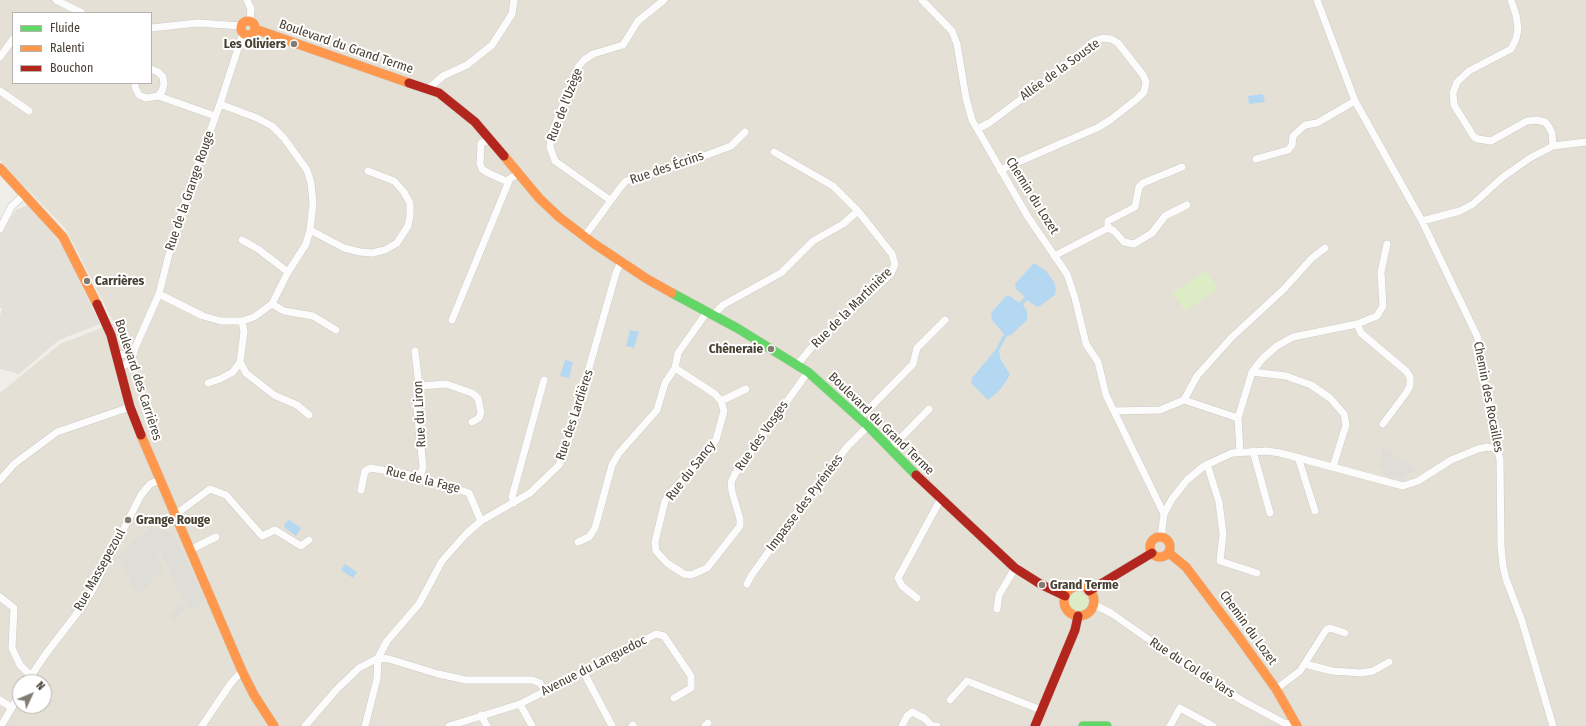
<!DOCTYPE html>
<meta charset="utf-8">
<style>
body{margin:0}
#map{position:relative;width:1586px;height:726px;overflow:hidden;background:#f0eee8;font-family:"Fira Sans Condensed",sans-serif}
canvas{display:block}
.legend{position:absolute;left:12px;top:12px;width:140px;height:72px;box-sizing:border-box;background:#fff;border:1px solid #b5b3ad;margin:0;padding:5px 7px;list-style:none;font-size:12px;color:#474033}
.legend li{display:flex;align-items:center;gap:8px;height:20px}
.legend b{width:20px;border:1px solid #b5b3ad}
.north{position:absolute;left:12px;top:674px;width:40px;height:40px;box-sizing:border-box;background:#fff;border:1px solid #b5b3ad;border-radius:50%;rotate:46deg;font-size:11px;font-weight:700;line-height:16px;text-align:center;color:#474033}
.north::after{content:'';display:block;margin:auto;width:14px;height:18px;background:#827d72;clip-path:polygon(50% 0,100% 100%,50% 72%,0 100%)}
</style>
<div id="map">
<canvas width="1586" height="726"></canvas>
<ul class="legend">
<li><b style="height:5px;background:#63d668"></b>Fluide</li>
<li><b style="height:5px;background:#ff974d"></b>Ralenti</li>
<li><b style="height:5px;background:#b3261e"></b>Bouchon</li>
</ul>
<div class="north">N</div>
</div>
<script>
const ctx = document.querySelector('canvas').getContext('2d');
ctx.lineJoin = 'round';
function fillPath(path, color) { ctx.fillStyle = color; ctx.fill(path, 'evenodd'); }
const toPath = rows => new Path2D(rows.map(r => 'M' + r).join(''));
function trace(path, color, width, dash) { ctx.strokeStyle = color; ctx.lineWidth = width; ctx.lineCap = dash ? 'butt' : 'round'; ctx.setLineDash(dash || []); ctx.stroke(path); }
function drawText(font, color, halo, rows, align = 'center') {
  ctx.font = font + ' "Fira Sans Condensed",sans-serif'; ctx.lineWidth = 4; ctx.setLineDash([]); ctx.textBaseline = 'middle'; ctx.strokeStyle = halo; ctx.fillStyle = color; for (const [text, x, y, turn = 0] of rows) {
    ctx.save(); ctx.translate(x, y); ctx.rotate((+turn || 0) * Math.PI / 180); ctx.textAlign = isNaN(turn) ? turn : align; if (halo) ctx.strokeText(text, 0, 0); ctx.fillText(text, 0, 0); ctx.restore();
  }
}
fillPath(toPath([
 [0,0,1586,0,1586,726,0,726,0,393,60,344,114,323,65,228,9,171,0,160],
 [13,13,151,13,151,83,13,83],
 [20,682,44,682,44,706,20,706]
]), '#e5e0d5');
fillPath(toPath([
 [28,205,63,246,100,324,59,340,19,374,0,369,0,316,2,308,0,308,0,233,16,210]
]), '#e3dfd9');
fillPath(toPath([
 [1206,271,1218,289,1185,311,1173,293],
 '1068 602a10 10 0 1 1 20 0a10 10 0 1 1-20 0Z'
]), '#dcedc5');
fillPath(toPath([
 [1383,450,1392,452,1397,458,1405,460,1417,470,1405,475,1404,481,1388,477,1382,474,1383,469,1378,467],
 [151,528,172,532,205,599,192,611,182,599,159,549,157,550,163,570,153,578,140,594,129,586,130,580,118,557,135,540],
 [181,603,186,608,174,622,169,616]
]), '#dfddd8');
fillPath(toPath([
 [1263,94,1265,102,1249,104,1248,96],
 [1034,263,1046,271,1054,282,1056,290,1055,295,1040,306,1037,307,1027,300,1023,305,1027,311,1027,320,1011,335,1007,336,999,350,1000,358,1010,375,1000,390,988,400,971,383,972,378,996,349,1004,334,992,320,991,313,1006,296,1010,296,1019,303,1025,297,1016,289,1015,284],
 [630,330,639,332,634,348,626,346],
 [565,360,573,362,569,378,560,376],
 [289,520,301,528,296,536,284,527,285,523],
 [345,564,357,572,353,578,341,570]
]), '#b4d8f2');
const street = toPath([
 [56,0,82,13],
 [247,0,251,9,250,21],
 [922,0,952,31,957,44,966,98,972,120,1028,217,1067,274,1075,298,1086,344,1098,362,1106,395,1164,514],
 [1317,0,1355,101,1422,221,1478,338,1482,374,1500,460,1501,546,1503,566,1506,579,1522,621,1553,726],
 [1511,0,1516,15,1518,29,1516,39,1511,49,1469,71,1457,82,1453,93,1454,105,1474,137,1478,139,1491,141,1527,121,1537,120,1545,122,1549,127,1552,133,1553,146],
 [151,28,198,23,241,26],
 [0,57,13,39],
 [135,83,135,87,139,95,146,98,158,96,162,91,164,84,163,77,158,72,151,69],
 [428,89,443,76,467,65,492,45,512,14,514,0],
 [0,91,29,111],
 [158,96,215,116],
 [977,129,989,123,1051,77,1094,41,1103,38,1111,39,1118,43,1143,75,1146,82,1144,92,1137,99,1110,120,1099,127,1000,170],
 [490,140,481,143,480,164,482,169,488,173,506,181,518,174],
 [774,152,833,186,858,211,892,254,895,264,891,274,811,348,797,365],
 [1256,159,1288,150,1292,145,1293,136,1305,125,1317,123,1355,101],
 [610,200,555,161,550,147,551,135,578,67,584,60,593,54,623,45,638,21,664,0],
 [1422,221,1460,211,1473,204,1503,177,1530,158,1553,146,1586,142],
 [1108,228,1108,221,1135,207,1139,187,1143,183,1182,167],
 [0,229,11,207,24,195],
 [310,230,344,248,360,252,372,253,385,250,397,243,408,226,410,216,410,203,404,192,394,181,368,171],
 [584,237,620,188,626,181,675,167,731,146,745,132],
 [242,240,258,249,288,272],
 [1054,256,1108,228,1114,231,1124,242,1134,244,1152,233,1165,216,1187,205],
 [159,294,203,316,221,321,242,321,254,317,272,304,288,272,306,244,310,230,313,203,311,183,307,170,284,138,272,126,257,118,220,104],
 [272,304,284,311,313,316,336,330],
 [707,312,678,353,675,368,715,394,721,401,724,411,716,440,710,449,672,491,665,501,655,542,656,551,667,563,684,574,691,575,707,568,740,526,740,519,732,492,731,482,735,474,808,372],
 [713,315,723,305,781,273,813,241,843,224,858,211],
 [452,320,509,181],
 [242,321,244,332,240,362,246,373,274,395,297,405,309,415],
 [1357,324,1361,333,1406,371,1410,377,1410,386,1406,393,1383,424],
 [415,351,419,386,417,409,423,467,420,477],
 [117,355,128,354,135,348],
 [120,367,125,365,132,359,135,348,159,294,168,258,187,195,220,104,243,33],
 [1252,372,1286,376,1311,385,1330,398,1344,414,1346,425,1333,467],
 [208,383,220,379,233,372,240,362],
 [419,386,446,384,472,393,478,398,481,412,479,418,472,422],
 [1184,400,1238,418],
 [721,401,746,389],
 [1114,411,1160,410,1184,400,1197,376,1231,338,1284,289,1312,258,1325,248],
 [860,418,913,364,917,348,945,320],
 [891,448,929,409],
 [1253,451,1270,513],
 [1240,452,1238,418,1252,372,1263,358,1277,346,1293,337,1357,324,1377,316,1383,306,1381,272,1387,244],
 [1298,457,1315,511],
 [1207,464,1219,502,1223,534,1220,561,1257,573],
 [0,480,14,464,57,432,130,407],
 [361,490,365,471,371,468,420,477,469,493,481,521],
 [514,503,512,497,544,380],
 [176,514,210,489,226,495,262,536,275,530,301,546,309,540],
 [1161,537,1164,514,1172,499,1187,480,1204,466,1232,453,1267,451,1280,453,1403,486,1418,481,1451,460,1478,449,1487,447,1498,449],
 [578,542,589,537,595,528,612,465,619,453,657,410,665,383,675,368],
 [190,550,216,537],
 [747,584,751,576,800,508,847,447,868,426],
 [0,597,14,608,12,648,20,665,31,676],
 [917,598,902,586,898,578,938,504,941,500],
 [1093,604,1111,613,1188,667,1243,701,1286,724,1295,722],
 [997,609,999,595,1015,568],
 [1305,664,1332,671,1361,673,1373,671,1389,662],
 [583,671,612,726],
 [27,682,45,655,78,612,92,591,141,495,150,484,160,480],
 [1276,689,1300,671,1326,630,1330,628,1345,633],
 [0,700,12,708],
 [950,700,967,681,1041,710],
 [520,704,532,726],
 [481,715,487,726],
 [1,726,20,694],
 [202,726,231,683,242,671],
 [305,726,337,689,359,668,378,658,387,641,419,604,442,561,466,534,481,521,530,493,559,465,566,449,616,273,621,262],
 [365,726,377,679,378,658,389,659,438,674,466,680,532,680,540,683,545,691],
 [449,726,520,704,656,634,664,636,691,676,691,688,674,698],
 [632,726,633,725],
 [705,726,708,723],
 [902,726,907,716,912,712,924,718,932,726,937,726],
 [1170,726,1180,708,1213,726]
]);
const fast = toPath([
 [672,293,737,328,808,372,868,426,916,475],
 [1083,726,1107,726]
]);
const slow = toPath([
 '241 28a7 7 0 1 1 14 0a7 7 0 1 1-14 0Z',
 [255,29,409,83],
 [504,156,539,198,559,217,593,243,647,279,672,293],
 [0,168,63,237,97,304],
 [141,435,242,671,254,695,274,726],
 '1150 547a10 10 0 1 1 20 0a10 10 0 1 1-20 0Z',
 [1169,553,1186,567,1238,636,1276,689,1297,726],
 '1064 601a15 15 0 1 1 30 0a15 15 0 1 1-30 0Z'
]);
const jam = toPath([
 [409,83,439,93,475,122,504,156],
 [97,304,111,335,130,407,141,435],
 [916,475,1015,568,1042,585,1065,596],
 [1089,591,1152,553],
 [1035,726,1075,630,1078,616]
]);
trace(street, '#ceccc5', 8);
trace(fast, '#d0cbbe', 10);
trace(slow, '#d0cbbe', 10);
trace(jam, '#d0cbbe', 10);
trace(street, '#fdfcfc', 7);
trace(fast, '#63d668', 9);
trace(slow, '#ff974d', 9);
trace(jam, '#b3261e', 9);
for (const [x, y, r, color] of [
 [294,44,4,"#827d72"],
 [87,281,4,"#827d72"],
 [771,349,4,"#827d72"],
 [128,520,4,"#827d72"],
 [1042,585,4,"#827d72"]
]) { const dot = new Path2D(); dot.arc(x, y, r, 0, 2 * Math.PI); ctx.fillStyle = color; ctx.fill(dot); trace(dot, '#fff', 1.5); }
drawText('bold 13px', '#474033', '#fff', [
 ["Les Oliviers",286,44,"right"],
 ["Carrières",95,281],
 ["Chêneraie",763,349,"right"],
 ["Grange Rouge",136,520],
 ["Grand Terme",1050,585]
], 'left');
drawText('13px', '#474033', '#fff', [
 ["Boulevard du Grand Terme",346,47,19],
 ["Allée de la Souste",1060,70,-36],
 ["Rue de l'Uzège",565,105,-69],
 ["Rue des Écrins",667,168,-19],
 ["Rue de la Grange Rouge",190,191,-71],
 ["Chemin du Lozet",1032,196,58],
 ["Rue de la Martinière",852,308,-45],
 ["Boulevard des Carrières",138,380,72],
 ["Chemin des Rocailles",1488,397,79],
 ["Rue du Liron",420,414,-93],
 ["Rue des Lardières",575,415,-72],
 ["Boulevard du Grand Terme",881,424,44],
 ["Rue des Vosges",762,436,-55],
 ["Rue du Sancy",691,471,-52],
 ["Rue de la Fage",423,480,14],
 ["Impasse des Pyrénées",805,503,-53],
 ["Rue Massepezoul",100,570,-61],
 ["Chemin du Lozet",1248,628,54],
 ["Avenue du Languedoc",594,666,-27],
 ["Rue du Col de Vars",1192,668,33]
]);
</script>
